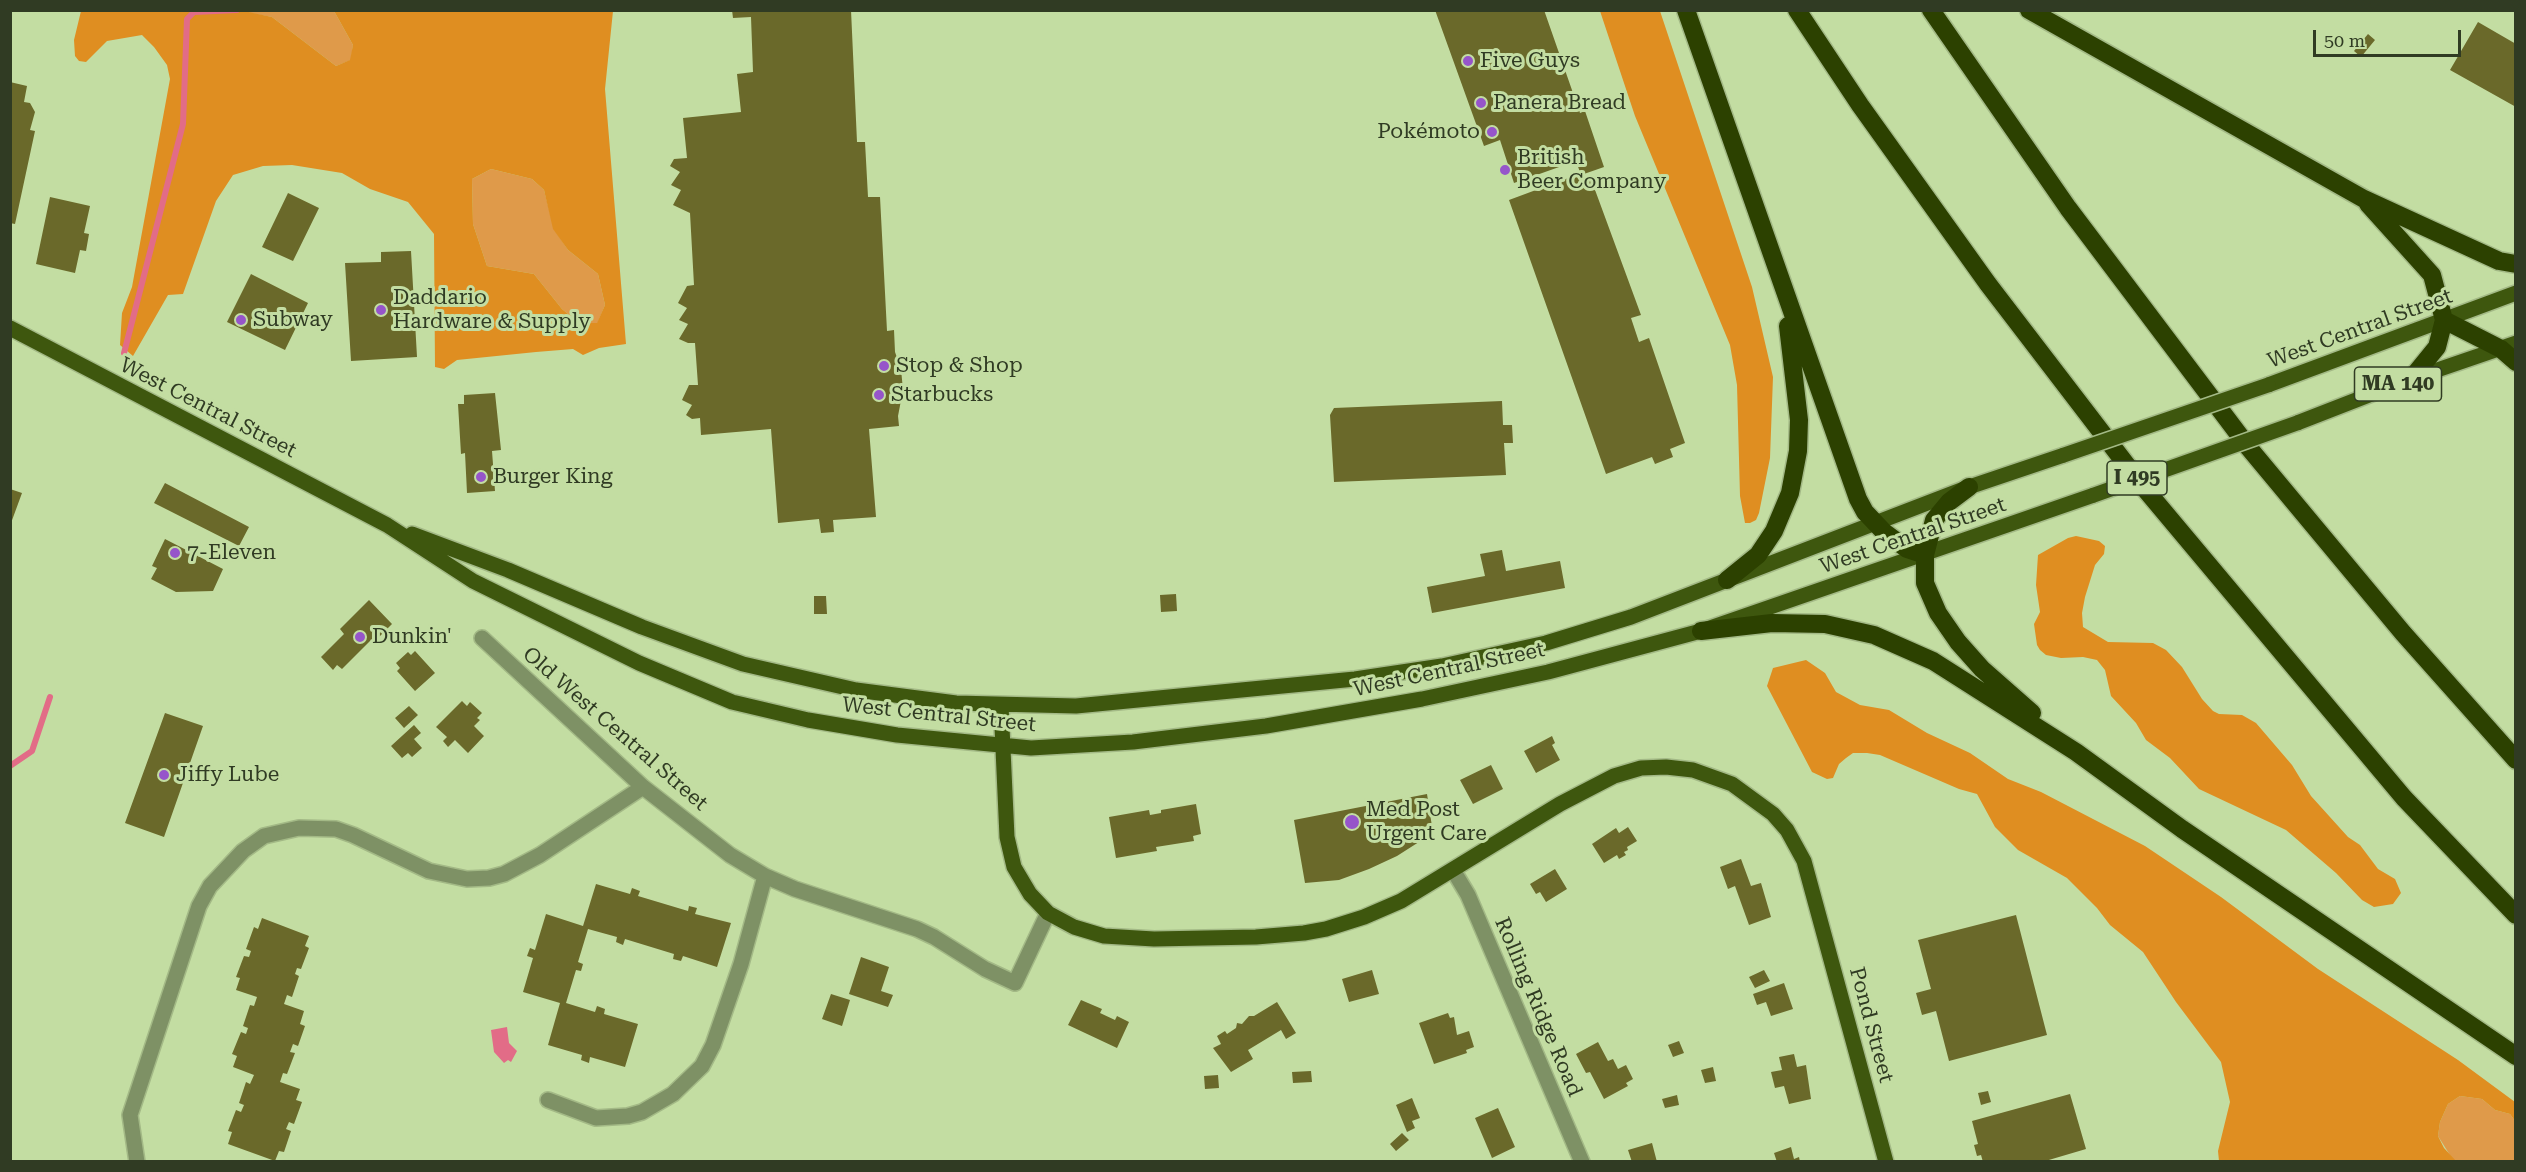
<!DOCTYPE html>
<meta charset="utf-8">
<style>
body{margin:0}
#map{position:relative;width:2526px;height:1172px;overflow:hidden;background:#c3dda2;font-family:"Roboto Serif",serif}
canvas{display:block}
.frame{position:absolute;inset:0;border:12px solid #303b23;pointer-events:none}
.scale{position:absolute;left:2313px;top:30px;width:148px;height:27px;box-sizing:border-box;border:3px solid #303b23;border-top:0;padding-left:8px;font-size:18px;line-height:21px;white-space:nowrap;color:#303b23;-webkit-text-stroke:4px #c3dda2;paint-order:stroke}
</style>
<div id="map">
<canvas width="2526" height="1172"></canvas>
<div class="frame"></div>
<div class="scale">50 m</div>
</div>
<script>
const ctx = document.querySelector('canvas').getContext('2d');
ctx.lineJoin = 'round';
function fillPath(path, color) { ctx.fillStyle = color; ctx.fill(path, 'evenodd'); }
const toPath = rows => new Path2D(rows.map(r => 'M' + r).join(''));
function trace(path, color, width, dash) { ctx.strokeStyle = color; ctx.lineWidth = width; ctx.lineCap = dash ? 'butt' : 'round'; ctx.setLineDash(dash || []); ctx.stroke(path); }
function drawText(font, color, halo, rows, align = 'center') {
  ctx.font = font + ' "Roboto Serif",serif'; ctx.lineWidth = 6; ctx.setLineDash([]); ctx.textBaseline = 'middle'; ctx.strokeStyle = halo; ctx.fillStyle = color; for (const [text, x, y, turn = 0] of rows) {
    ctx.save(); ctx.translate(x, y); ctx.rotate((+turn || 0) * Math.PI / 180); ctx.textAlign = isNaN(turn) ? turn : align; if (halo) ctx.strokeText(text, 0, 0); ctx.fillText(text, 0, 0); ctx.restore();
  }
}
fillPath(toPath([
 [239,11,334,11,353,45,351,60,336,66,272,17],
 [491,169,532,179,544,190,554,229,568,250,598,274,605,305,597,324,579,323,562,309,534,274,487,266,473,224,472,179],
 [2460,1096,2482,1099,2495,1110,2510,1114,2515,1121,2515,1161,2453,1160,2438,1136,2440,1122,2448,1104]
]), '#df9a4a');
fillPath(toPath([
 [81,11,239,10,272,17,336,66,350,60,353,45,334,11,613,11,605,89,626,344,599,348,583,355,573,349,536,352,457,360,444,369,435,367,434,234,408,202,370,189,342,173,292,165,263,166,233,175,216,201,183,294,168,295,133,356,120,345,122,313,132,287,170,79,167,65,154,47,142,35,107,41,86,62,79,61,75,56,74,40],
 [491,169,532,179,544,190,553,229,568,250,598,274,605,305,597,323,579,323,562,309,534,274,487,266,473,224,472,179],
 [1600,11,1660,11,1752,287,1773,377,1770,458,1759,513,1756,520,1750,523,1745,523,1740,496,1737,385,1730,345,1635,116],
 [2076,536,2099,541,2105,546,2104,554,2095,565,2085,597,2082,613,2083,627,2108,642,2153,643,2166,650,2182,667,2202,699,2213,711,2219,714,2242,715,2256,723,2292,765,2311,796,2348,837,2360,845,2378,869,2395,879,2401,893,2393,904,2374,907,2362,900,2336,873,2286,830,2199,789,2170,758,2146,740,2136,723,2111,696,2105,670,2097,660,2083,657,2061,658,2046,655,2040,650,2037,645,2034,624,2040,612,2036,585,2038,555,2068,538],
 [1806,660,1825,673,1836,692,1860,705,1889,710,1927,733,1970,753,2008,779,2041,792,2145,846,2221,897,2318,969,2458,1060,2515,1102,2515,1121,2510,1114,2495,1110,2482,1099,2460,1096,2448,1104,2440,1122,2438,1136,2444,1148,2456,1161,2219,1161,2218,1151,2230,1102,2221,1062,2176,1002,2143,952,2110,925,2097,908,2067,878,2018,850,1995,827,1977,794,1959,789,1880,755,1867,753,1853,753,1846,758,1839,764,1833,778,1827,779,1812,772,1767,686,1773,668]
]), '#df8e21');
fillPath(toPath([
 [507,1027,509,1043,517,1051,511,1062,508,1060,504,1063,494,1052,491,1030]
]), '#e26c87');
trace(toPath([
 [124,353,183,124,187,19,194,12,237,10],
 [10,766,32,751,50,697]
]), '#e26c87', 6);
fillPath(toPath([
 [732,10,851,10,857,142,865,142,868,197,880,197,887,331,894,330,895,352,901,369,903,390,898,416,899,426,869,429,876,517,833,520,834,532,821,533,819,519,778,523,771,429,701,435,700,418,692,419,686,415,692,405,682,400,689,385,698,385,695,343,688,343,679,339,688,324,679,320,687,308,678,303,687,286,694,285,690,213,673,205,681,190,671,185,680,172,670,166,674,159,687,158,683,118,741,112,737,74,753,72,751,17,733,18],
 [1435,10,1544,10,1580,113,1585,111,1604,167,1581,175,1576,161,1514,183,1500,140,1484,146],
 [2478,22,2516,44,2516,107,2450,70],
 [2368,34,2375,40,2361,57,2354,51],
 [10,82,27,86,24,102,30,103,35,112,30,130,35,131,15,224,10,223],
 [1579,174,1582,182,1591,179,1641,315,1631,318,1639,342,1649,338,1685,443,1670,449,1673,457,1655,464,1652,457,1606,474,1509,200],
 [288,193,319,208,293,261,262,247],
 [50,197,90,206,84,233,89,234,86,251,80,250,75,273,36,264],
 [411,251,417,357,351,361,345,263,381,262,381,252],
 [251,274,308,303,285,350,227,322],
 [495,393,501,450,492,451,495,491,467,493,465,453,461,454,458,404,464,404,464,395],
 [1502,401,1503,425,1512,425,1513,443,1504,443,1506,475,1334,482,1330,415,1334,408],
 [165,483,249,527,239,546,154,503],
 [10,489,22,493,11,523,10,523],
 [165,539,223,569,213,591,176,592,151,579,157,568,152,566],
 [1502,550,1506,571,1560,561,1565,588,1432,613,1427,587,1485,576,1480,554],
 [1176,594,1177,611,1161,612,1160,595],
 [814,596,826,596,827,614,814,614],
 [369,600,392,624,373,643,370,641,342,669,337,665,333,670,321,657,344,634,340,629],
 [415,651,435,673,415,691,397,671,400,668,396,663,408,652,411,655],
 [462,701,467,706,470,702,482,713,477,718,480,720,474,726,484,736,468,753,455,740,448,747,443,741,447,737,436,727],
 [409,706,418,715,404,728,395,718],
 [165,713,203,726,164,837,125,823],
 [414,725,421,733,414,739,422,748,412,757,408,753,402,758,391,746],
 [1552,736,1555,743,1552,745,1560,760,1536,773,1524,751],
 [1491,765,1503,789,1473,804,1460,780],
 [1427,794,1433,833,1397,856,1369,869,1339,880,1305,883,1294,820],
 [1196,804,1201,834,1193,836,1194,841,1156,847,1157,851,1116,858,1109,817,1149,810,1150,815,1161,813,1161,810],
 [1628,827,1637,841,1627,847,1628,850,1624,852,1626,855,1619,859,1617,855,1604,863,1592,844,1616,828,1619,833],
 [1741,859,1751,886,1761,883,1771,917,1749,925,1735,886,1728,889,1720,867],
 [1555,869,1567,889,1546,902,1540,892,1536,894,1530,884],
 [596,884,630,894,632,888,640,891,638,896,688,911,689,906,697,908,695,914,731,923,717,967,683,956,681,961,673,959,674,954,625,939,623,945,616,942,617,937,588,929,578,962,583,964,581,971,576,970,566,1003,595,1012,597,1006,605,1009,604,1014,638,1024,625,1067,590,1057,589,1063,581,1060,582,1055,548,1045,560,1003,523,992,533,958,527,956,530,948,535,950,546,914,583,926],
 [2016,915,2047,1035,1949,1061,1936,1011,1922,1015,1916,993,1931,989,1918,940],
 [262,918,309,936,305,946,309,948,301,969,297,968,295,974,299,976,292,997,287,995,284,1004,304,1011,300,1024,305,1026,298,1046,293,1044,290,1052,295,1053,287,1074,283,1073,280,1082,300,1089,296,1100,302,1102,294,1124,289,1122,286,1129,291,1131,284,1152,279,1151,275,1161,228,1144,232,1132,228,1131,236,1110,241,1112,244,1105,239,1103,246,1082,250,1084,254,1075,233,1067,237,1056,232,1054,241,1032,246,1034,248,1028,243,1026,250,1005,254,1006,257,997,236,990,240,978,236,977,244,956,249,957,251,951,246,949,254,927,258,929],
 [861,957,889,967,881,991,893,995,888,1007,849,994],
 [1372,970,1379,994,1349,1002,1342,979],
 [1764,970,1770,981,1755,988,1749,977],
 [1784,983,1793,1009,1771,1016,1766,1002,1757,1005,1753,994],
 [831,994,850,1000,842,1026,822,1019],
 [1081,1000,1102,1009,1100,1013,1115,1020,1117,1016,1129,1022,1117,1048,1068,1025],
 [1277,1002,1296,1033,1286,1039,1281,1030,1248,1050,1253,1059,1231,1072,1213,1048,1221,1044,1217,1036,1225,1031,1227,1034,1236,1028,1237,1023,1242,1024,1249,1016,1254,1016],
 [1448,1013,1450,1018,1454,1017,1457,1035,1469,1031,1474,1047,1466,1050,1467,1053,1434,1064,1419,1023],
 [1679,1041,1684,1053,1673,1057,1668,1045],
 [1598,1042,1608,1061,1613,1059,1618,1069,1626,1065,1633,1079,1626,1083,1628,1086,1604,1099,1590,1072,1586,1073,1576,1054],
 [1794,1054,1797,1067,1806,1065,1811,1099,1789,1104,1784,1086,1775,1088,1771,1072,1782,1070,1779,1057],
 [1713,1067,1716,1081,1705,1083,1701,1070],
 [1311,1071,1312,1082,1293,1083,1292,1072],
 [1218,1075,1219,1088,1205,1089,1204,1076],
 [1988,1091,1991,1102,1981,1105,1978,1093],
 [2070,1094,2086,1149,2042,1162,1983,1162,1981,1155,1977,1156,1974,1145,1978,1144,1972,1121],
 [1677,1095,1679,1105,1665,1108,1662,1099],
 [1412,1098,1420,1118,1412,1121,1415,1128,1407,1132,1396,1105],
 [1498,1108,1515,1147,1492,1158,1475,1118],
 [1402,1133,1409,1140,1396,1151,1390,1144],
 [1652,1143,1657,1162,1632,1162,1628,1150],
 [1791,1147,1794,1159,1799,1157,1800,1162,1777,1162,1774,1153]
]), '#6a692a');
const minor = toPath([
 [482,638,643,787,730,855,765,876,795,889,917,929,934,937,985,969,1015,983,1048,913],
 [1453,870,1468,895,1582,1162],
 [548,1100,596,1118,628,1116,642,1112,673,1094,702,1066,713,1045,741,964,765,876],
 [137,1162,130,1115,199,906,210,886,243,851,264,836,299,828,336,829,353,835,429,871,467,879,489,878,504,874,540,855,643,787]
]);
const major = toPath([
 [10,328,387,525,473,581,639,663,732,702,808,720,897,735,1031,748,1133,742,1266,726,1422,699,1548,672,1701,631,2094,495],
 [2268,385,2516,293],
 [2297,423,2405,381,2516,343],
 [412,534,508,570,642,627,743,664,856,690,956,703,1076,706,1355,679,1442,666,1546,643,1631,617,1969,487,2064,455],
 [1001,705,1007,837,1014,867,1030,894,1048,913,1074,927,1104,936,1154,939,1256,937,1304,933,1326,929,1364,917,1401,901,1560,804,1614,776,1641,768,1666,767,1693,770,1732,784,1773,814,1787,830,1804,861,1886,1162]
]);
const highway = toPath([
 [1686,10,1858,499,1865,512,1884,532,1907,549,1925,555],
 [1797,10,1860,105,1988,284,2145,489,2404,798,2516,915],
 [1931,10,2068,208,2249,448,2403,633,2516,760],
 [2029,10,2364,199,2499,261,2516,264],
 [2368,204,2432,275,2444,320,2437,347,2411,379],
 [2444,320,2501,349,2516,362],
 [1969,487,1949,502,1934,520,1925,555,1925,583,1938,613,1958,642,1982,669,2032,713],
 [1727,580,1758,555,1774,531,1790,493,1798,451,1799,420,1788,326],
 [1701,631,1772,623,1825,624,1874,635,1933,661,2076,752,2182,829,2516,1056]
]);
trace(minor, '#a3b986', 18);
trace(major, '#a3b986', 18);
trace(highway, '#a3b986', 21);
trace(minor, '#7e9165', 15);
trace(major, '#3e570e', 15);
trace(highway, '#2c4100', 18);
const majorBridge = toPath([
 [2064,455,2268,385],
 [2094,495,2297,423]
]);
trace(majorBridge, '#a3b986', 18, []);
trace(majorBridge, '#3e570e', 15);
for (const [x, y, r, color] of [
 [1468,61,6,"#9655ca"],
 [1481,103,6,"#9655ca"],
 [1492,132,6,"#9655ca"],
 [1505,170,6,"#9655ca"],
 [381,310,6,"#9655ca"],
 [241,320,6,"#9655ca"],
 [884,366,6,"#9655ca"],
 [879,395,6,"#9655ca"],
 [481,477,6,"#9655ca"],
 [175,553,6,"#9655ca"],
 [360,637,6,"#9655ca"],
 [164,775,6,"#9655ca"],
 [1352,822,8,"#9655ca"]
]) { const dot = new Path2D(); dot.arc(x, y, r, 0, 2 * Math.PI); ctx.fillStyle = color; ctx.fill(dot); trace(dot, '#c3dda2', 2); }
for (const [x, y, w] of [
 [2398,384,87],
 [2137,478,60]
]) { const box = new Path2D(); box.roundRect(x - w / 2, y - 17, w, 34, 4.5); ctx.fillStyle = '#c3dda2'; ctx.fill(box); trace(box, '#303b23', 1.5); }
drawText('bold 20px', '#303b23', null, [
 ["MA 140",2398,384],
 ["I 495",2137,478]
]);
drawText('21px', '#303b23', '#c3dda2', [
 ["Five Guys",1480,61],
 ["Panera Bread",1493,103],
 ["Pokémoto",1480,132,"right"],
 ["British",1517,158],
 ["Beer Company",1517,182],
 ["Daddario",393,298],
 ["Hardware & Supply",393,322],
 ["Subway",253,320],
 ["Stop & Shop",896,366],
 ["Starbucks",891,395],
 ["Burger King",493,477],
 ["7-Eleven",187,553],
 ["Dunkin'",372,637],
 ["Jiffy Lube",176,775],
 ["Med Post",1366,810],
 ["Urgent Care",1366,834]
], 'left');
drawText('21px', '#303b23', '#c3dda2', [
 ["West Central Street",2360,329,-20],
 ["West Central Street",208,408,27],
 ["West Central Street",1913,536,-19],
 ["West Central Street",1449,670,-12],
 ["West Central Street",939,715,6],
 ["Old West Central Street",615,729,41],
 ["Rolling Ridge Road",1538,1007,67],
 ["Pond Street",1871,1025,75]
]);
</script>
